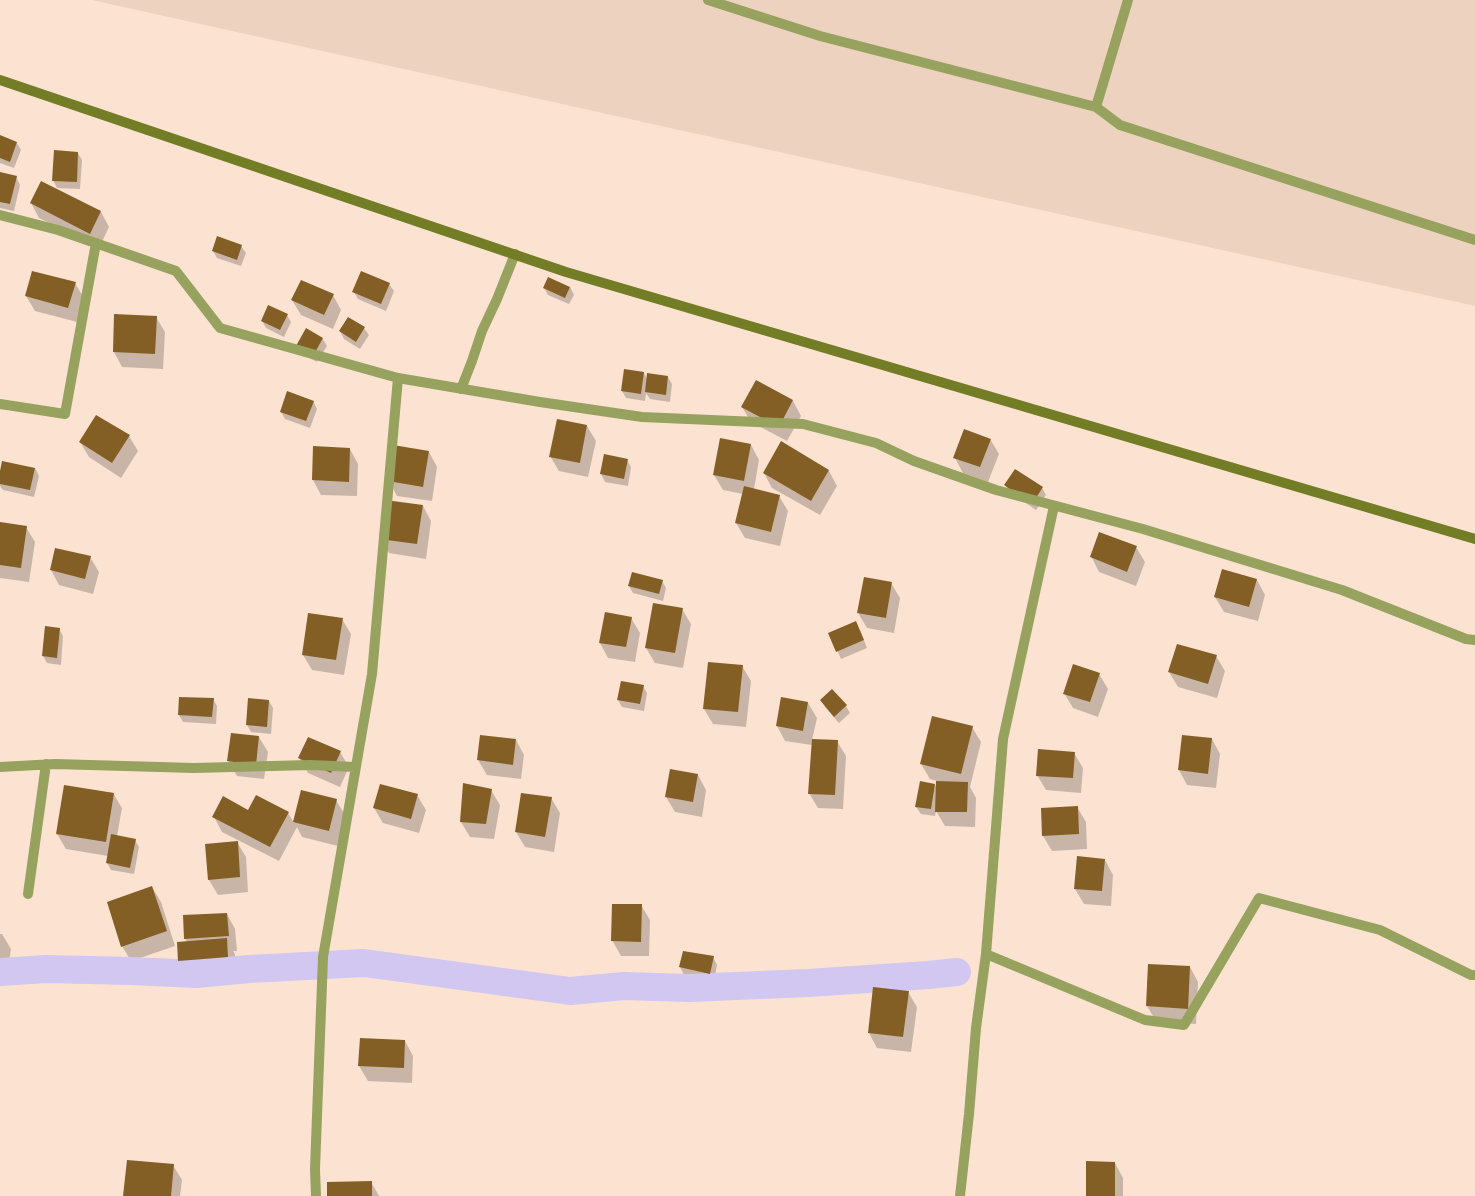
<!DOCTYPE html>
<style>
body{margin:0}
canvas{display:block;background:#fbe2d1}
</style>
<canvas width="1475" height="1196"></canvas>
<script>
const ctx = document.querySelector('canvas').getContext('2d');
ctx.lineJoin = 'round';
function fillPath(path, color) { ctx.fillStyle = color; ctx.fill(path, 'evenodd'); }
const toPath = rows => new Path2D(rows.map(r => 'M' + r).join(''));
function trace(path, color, width, dash) { ctx.strokeStyle = color; ctx.lineWidth = width; ctx.lineCap = dash ? 'butt' : 'round'; ctx.setLineDash(dash || []); ctx.stroke(path); }
fillPath(toPath([
 [92,0,1475,0,1475,306]
]), '#edd2c0');
fillPath(toPath([
 [0,137,17,143,21,150,14,168,0,163],
 [78,153,82,160,80,189,57,188,53,180],
 [0,173,16,177,20,185,14,211,0,208],
 [42,182,101,212,109,227,99,248,39,218,31,203],
 [241,246,246,253,241,266,217,258,213,251],
 [75,283,84,298,77,322,35,311,26,296],
 [389,284,394,291,386,311,358,299,354,292],
 [570,287,574,295,569,304,548,295,544,288],
 [333,295,341,310,333,329,301,315,292,300],
 [115,315,156,317,165,332,163,369,122,367,114,352],
 [287,315,291,322,284,337,266,328,262,321],
 [348,318,364,328,369,335,360,349,344,339,340,331],
 [322,338,327,346,317,362,301,354],
 [625,370,644,373,647,379,668,377,672,384,670,402,650,399,646,393,645,401,626,398,622,391],
 [756,382,793,401,801,416,787,441,751,422,742,407],
 [313,401,317,409,310,428,285,419,281,412],
 [587,426,596,441,588,477,559,471,550,456],
 [129,436,138,451,121,478,89,457,80,442],
 [990,439,999,454,988,482,963,473,955,458],
 [782,443,829,471,837,486,820,515,772,488,764,473],
 [751,445,759,460,754,489,779,496,788,511,780,546,745,538,736,523,743,494,723,490,714,475],
 [350,449,358,464,357,496,321,495,313,480],
 [429,452,437,467,432,501,397,496,389,481],
 [604,455,627,460,631,467,628,486,605,482,601,474],
 [35,468,39,476,34,497,3,490,0,486,0,476],
 [1005,485,1042,488,1046,495,1036,510,1010,492],
 [423,506,431,521,426,559,389,553,381,538],
 [0,523,26,527,35,542,29,582,0,578],
 [1136,547,1145,562,1136,586,1099,572,1091,556],
 [90,557,99,572,93,594,59,585,51,570],
 [1257,580,1265,595,1258,621,1224,612,1215,597],
 [662,581,666,588,663,601,633,593,629,586],
 [891,583,900,598,894,633,867,628,858,613],
 [682,609,691,624,683,668,655,663,646,648],
 [631,618,640,633,635,662,608,658,600,643],
 [342,619,351,634,344,675,312,670,303,655],
 [45,627,59,629,63,636,61,665,47,663,43,656],
 [860,630,867,648,841,659,830,634],
 [1216,656,1225,671,1217,698,1178,687,1169,672],
 [742,666,751,681,746,727,713,724,704,709],
 [1099,674,1108,689,1098,717,1073,708,1064,693],
 [643,686,647,693,644,711,622,707,618,700],
 [781,698,808,703,817,718,812,740,837,741,846,756,843,809,818,808,809,793,812,745,785,741,777,726],
 [213,699,217,706,216,724,183,722,179,715],
 [821,700,846,706,850,713,839,723,825,707],
 [269,701,273,708,271,734,251,732,247,725],
 [972,727,981,742,970,787,976,798,975,827,945,826,936,811,935,816,921,814,916,807,935,785,937,789,937,781,930,779,921,764],
 [232,734,259,737,268,752,264,779,237,776,228,761],
 [1183,736,1212,739,1220,754,1216,788,1187,785,1179,770],
 [516,740,524,755,521,779,487,775,478,760],
 [340,752,349,767,340,787,308,773,299,758],
 [1074,753,1083,768,1081,793,1046,790,1037,775],
 [698,775,706,790,702,817,675,812,666,797],
 [65,786,113,793,122,808,117,836,135,840,139,847,134,874,111,870,107,863,108,856,66,849,57,834],
 [491,790,500,805,494,839,470,837,461,822],
 [301,791,336,800,345,815,338,846,302,837,297,827,279,861,222,832,214,817,249,811,288,813,294,823],
 [417,795,426,810,419,833,383,823,374,808],
 [551,798,560,813,554,852,525,847,516,832],
 [1077,807,1086,822,1087,849,1052,851,1043,836],
 [237,842,246,857,248,892,218,895,209,880],
 [1105,860,1113,875,1111,906,1084,904,1075,889],
 [152,887,161,902,175,946,131,961,122,946],
 [641,905,650,920,649,956,621,956,612,940],
 [227,914,235,929,237,951,233,951,235,954,236,972,188,976,179,961,178,943,187,943,185,938],
 [0,934,2,934,11,949,6,980,0,980],
 [684,952,713,957,717,965,714,981,684,975,680,967],
 [1149,965,1190,967,1198,982,1196,1024,1156,1021,1147,1006],
 [908,992,917,1007,911,1052,877,1048,869,1033],
 [361,1039,405,1041,413,1056,412,1083,368,1081,359,1066],
 [1115,1163,1123,1178,1123,1196,1087,1196],
 [173,1165,182,1180,180,1196,124,1196],
 [371,1182,379,1196,328,1196]
]), '#0003');
trace(toPath([
 [0,972,46,969,131,971,196,974,249,969,364,963,570,991,624,986,689,988,808,983,928,975,957,972]
]), '#d1c7f1', 28);
fillPath(toPath([
 [0,135,17,142,10,162,0,158],
 [54,150,78,152,77,182,52,181],
 [0,172,17,176,10,204,0,202],
 [41,181,101,211,90,234,30,203],
 [217,236,242,245,237,260,212,251],
 [32,271,76,282,68,308,25,296],
 [361,271,390,283,381,304,352,292],
 [548,277,570,287,565,298,543,288],
 [301,280,334,294,324,315,291,300],
 [268,305,288,314,280,330,261,321],
 [114,314,157,316,155,354,113,352],
 [348,317,365,327,356,342,339,331],
 [306,328,323,338,313,356,296,346],
 [624,369,644,372,641,394,621,391],
 [647,373,668,376,666,395,645,392],
 [756,380,793,400,779,427,741,407],
 [287,391,314,401,306,421,280,412],
 [96,415,130,435,112,463,79,442],
 [557,419,587,425,580,463,549,457],
 [964,429,991,439,980,467,953,458],
 [720,438,751,444,744,481,713,475],
 [781,441,829,470,811,501,763,473],
 [393,445,429,451,423,487,388,481],
 [313,446,350,448,349,482,312,480],
 [604,454,628,459,624,479,600,474],
 [2,461,35,468,30,490,0,484,0,471],
 [1015,469,1043,487,1032,504,1004,485],
 [744,486,780,495,771,532,735,523],
 [385,500,423,505,417,544,379,539],
 [0,522,27,526,21,568,0,565],
 [1099,532,1137,546,1127,572,1090,557],
 [55,548,91,556,85,579,50,570],
 [1222,569,1257,579,1249,607,1214,597],
 [632,572,663,580,659,594,628,586],
 [864,577,892,582,886,618,857,613],
 [653,603,683,608,675,653,645,648],
 [605,612,632,617,626,647,599,643],
 [308,613,343,618,336,660,302,655],
 [856,621,864,640,836,652,828,633],
 [45,626,60,628,57,658,42,656],
 [1177,644,1217,655,1208,684,1168,672],
 [708,662,743,665,738,712,703,709],
 [1073,664,1100,673,1090,702,1063,694],
 [621,681,644,685,640,704,617,700],
 [832,689,847,705,834,717,820,700],
 [179,697,214,698,212,717,178,715],
 [781,697,808,702,803,731,776,726],
 [248,698,269,700,267,727,246,725],
 [932,716,973,726,961,774,920,764],
 [231,733,259,736,256,765,227,761],
 [480,735,516,739,513,765,477,760],
 [1182,735,1212,738,1208,774,1178,770],
 [308,737,341,751,331,773,298,758],
 [812,739,838,740,835,795,808,794],
 [1038,749,1075,752,1073,778,1036,776],
 [670,769,698,774,693,802,665,797],
 [920,781,935,784,931,809,915,807],
 [936,781,968,782,967,812,935,812],
 [463,783,492,789,486,824,460,822],
 [380,784,418,794,411,819,373,808],
 [64,785,114,793,106,842,56,834],
 [301,790,337,799,329,831,293,822],
 [521,793,552,797,545,837,515,832],
 [256,795,289,812,270,847,212,817,223,796,248,810],
 [1078,806,1079,834,1042,836,1041,808],
 [111,834,136,839,130,868,106,863],
 [238,841,240,877,208,880,205,844],
 [1077,856,1105,859,1102,891,1074,889],
 [152,886,167,931,121,947,107,902],
 [612,904,642,904,641,942,611,941],
 [227,913,229,936,184,939,183,915],
 [227,938,228,957,178,961,177,942],
 [683,951,714,956,710,974,679,967],
 [1148,964,1190,966,1188,1009,1146,1006],
 [873,987,909,991,903,1037,868,1033],
 [360,1038,405,1040,404,1068,358,1066],
 [127,1160,174,1164,171,1196,123,1196],
 [1086,1161,1115,1162,1115,1196,1086,1196],
 [372,1181,372,1196,327,1196,327,1182]
]), '#835f26');
trace(toPath([
 [708,0,820,36,1096,107,1120,125,1475,240],
 [1096,107,1128,0]
]), '#97a25e', 10);
trace(toPath([
 [0,215,58,230,176,271,220,328,398,378,540,402,642,417,803,424,876,443,914,461,996,490,1143,529,1342,590,1466,639,1475,640],
 [461,389,472,361,482,331,497,299,515,254],
 [0,404,65,414,96,243],
 [0,767,55,764,194,768,310,765,355,767],
 [28,894,46,764],
 [986,954,1145,1020,1184,1025,1259,898,1380,930,1471,975,1475,975],
 [316,1196,315,1169,323,957,372,674,398,378],
 [960,1196,969,1114,976,1028,986,954,1003,739,1054,506]
]), '#97a25e', 10);
trace(toPath([
 [0,80,566,272,1475,539]
]), '#737d25', 10);
</script>
